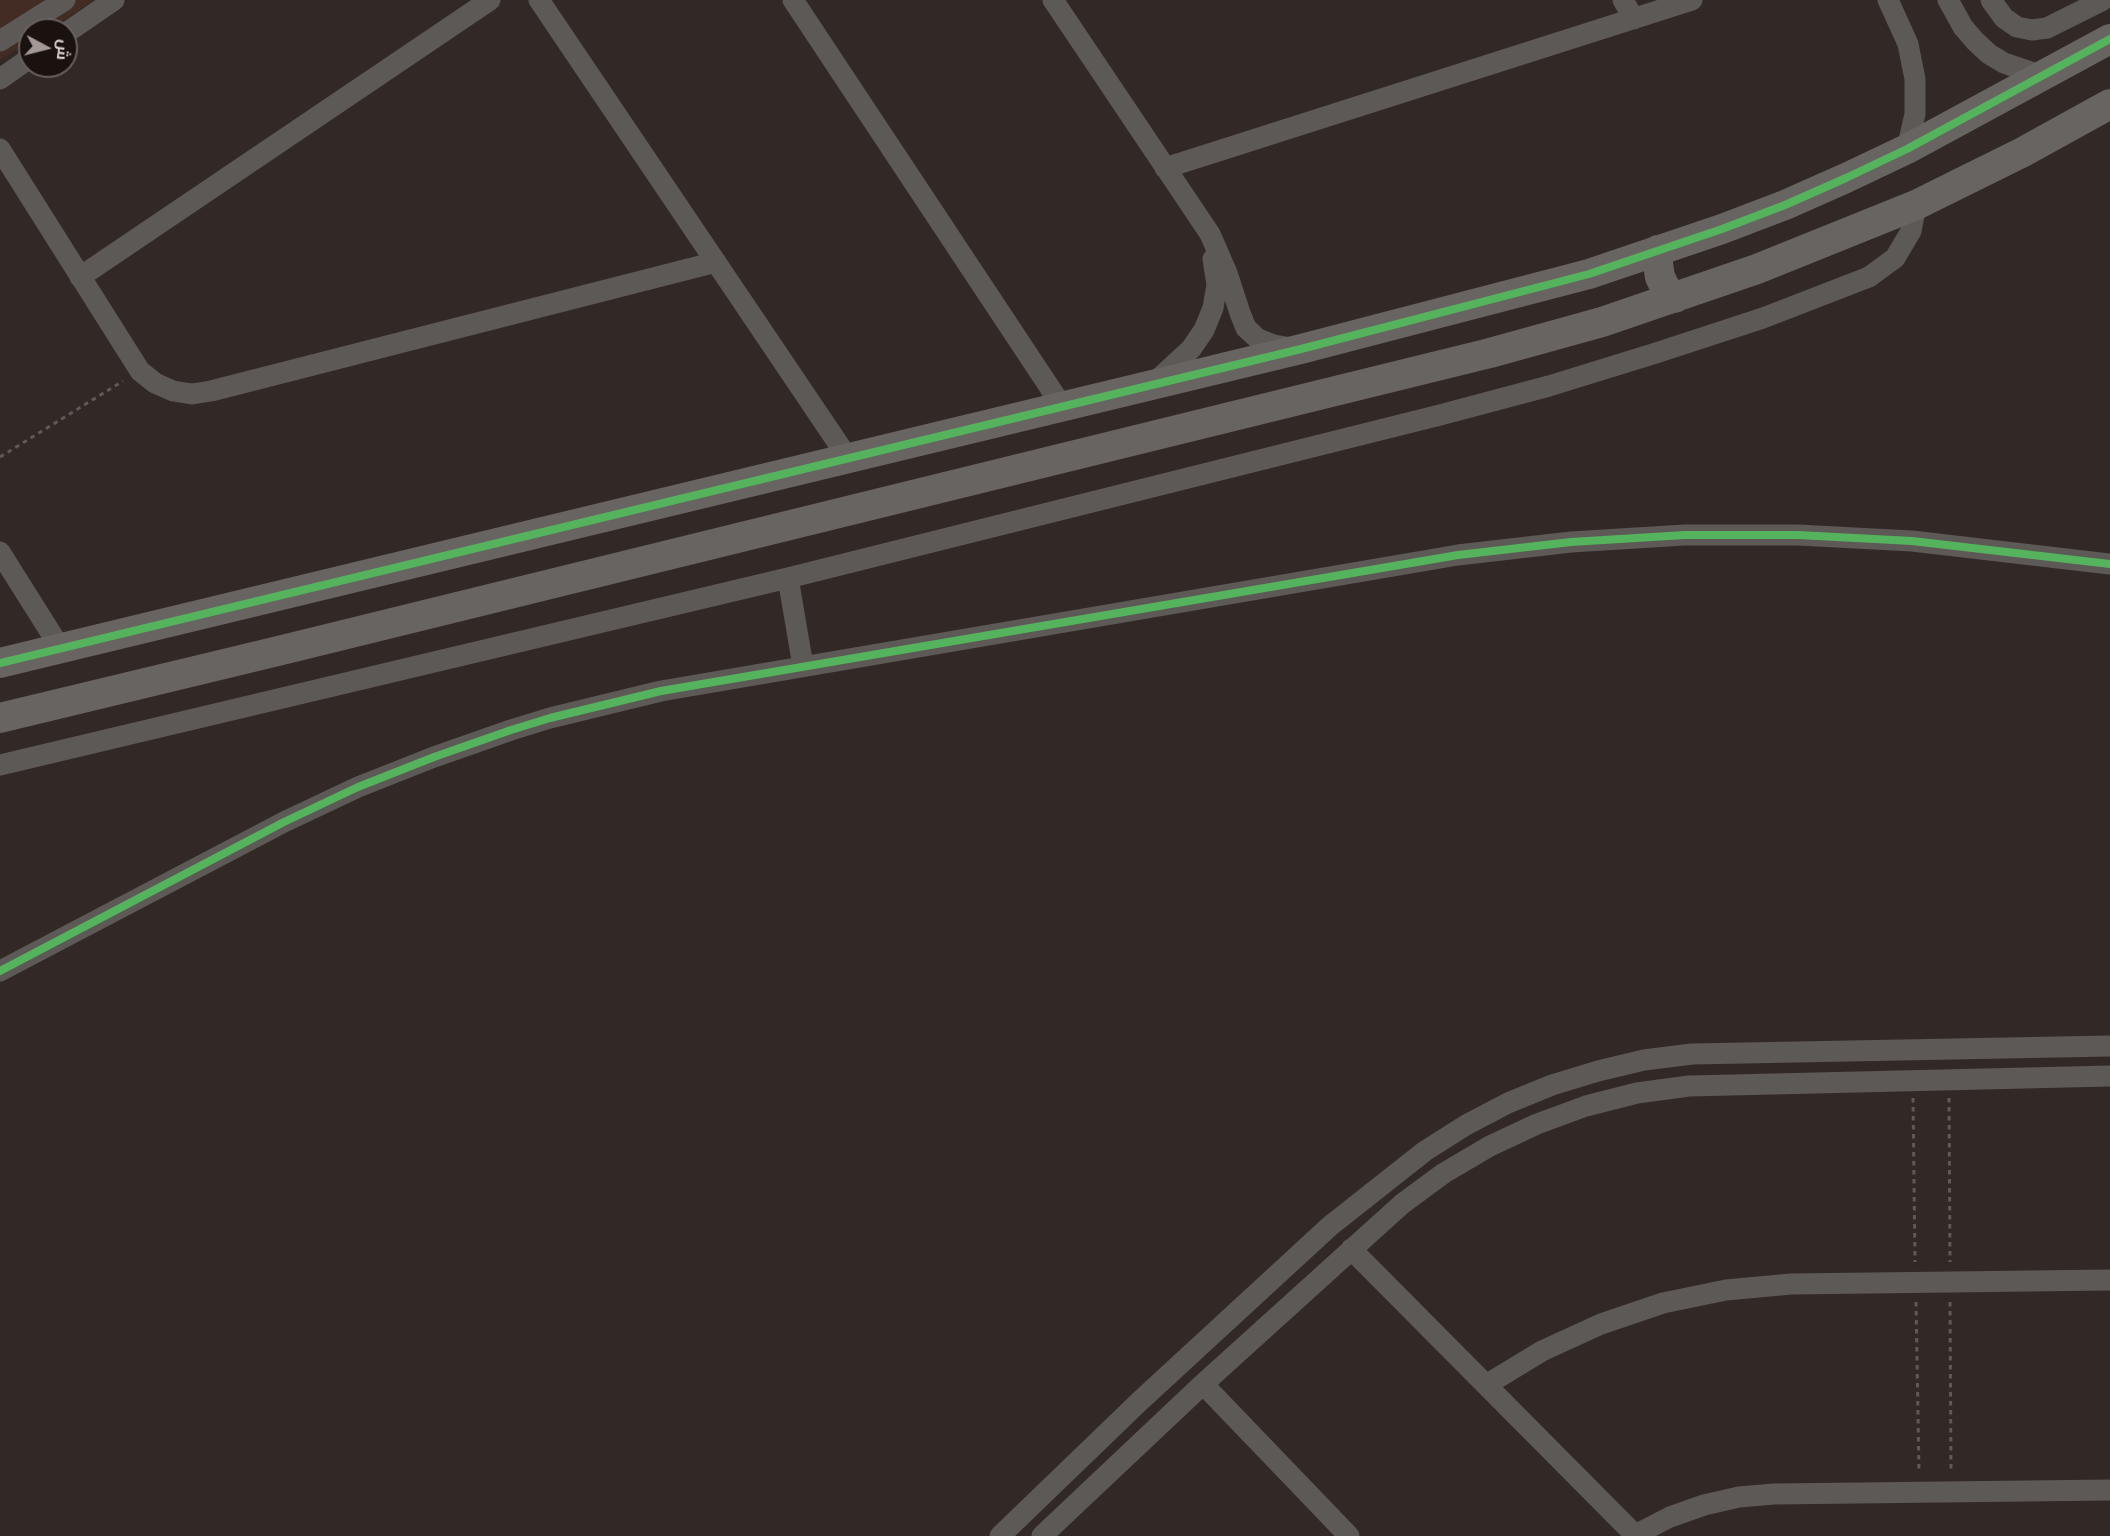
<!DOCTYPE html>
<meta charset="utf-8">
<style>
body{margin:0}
#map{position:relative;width:2110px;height:1536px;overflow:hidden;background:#322926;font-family:Inter,Cairo,sans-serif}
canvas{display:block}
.north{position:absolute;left:18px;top:18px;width:60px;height:60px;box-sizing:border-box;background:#19120f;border:2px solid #69605d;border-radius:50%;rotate:97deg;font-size:16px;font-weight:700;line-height:24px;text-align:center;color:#e2d6d2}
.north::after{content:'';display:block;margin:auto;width:21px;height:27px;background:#a49996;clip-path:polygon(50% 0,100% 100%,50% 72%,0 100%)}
</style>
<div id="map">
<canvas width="2110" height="1536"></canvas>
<div class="north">ش</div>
</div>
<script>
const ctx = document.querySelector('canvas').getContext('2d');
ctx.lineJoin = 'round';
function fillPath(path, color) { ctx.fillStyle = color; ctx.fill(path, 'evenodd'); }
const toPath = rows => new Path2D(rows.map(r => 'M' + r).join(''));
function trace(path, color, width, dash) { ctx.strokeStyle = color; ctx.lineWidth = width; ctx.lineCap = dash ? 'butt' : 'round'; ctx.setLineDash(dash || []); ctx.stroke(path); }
fillPath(toPath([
 [0,0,94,0,48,30,30,30,30,41,0,60]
]), '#422c24');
trace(toPath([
 [0,457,123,381],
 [1913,1098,1915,1262],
 [1949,1098,1950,1262],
 [1916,1302,1919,1472],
 [1950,1302,1951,1472]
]), '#5e5a58', 3, [4.5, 4.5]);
trace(toPath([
 [539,0,848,458],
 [793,0,1062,406],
 [1053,0,1210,234,1227,273,1240,313,1246,328,1258,339,1274,345,1292,348],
 [1623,0,1634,19],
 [1888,0,1908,44,1915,79,1915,114,1907,149],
 [1948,0,1963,27,1975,41,1989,54,2004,63,2042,76],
 [1991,0,2004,18,2017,27,2032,30,2047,28,2103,0],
 [66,33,114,0],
 [0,41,65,0],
 [0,79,30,58],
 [0,149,140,371,155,383,173,391,192,394,211,391,716,262],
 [1165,168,1692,0],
 [80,277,490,0],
 [1153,384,1191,349,1204,330,1213,308,1217,285,1213,259],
 [0,552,61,649],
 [788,578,803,666],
 [0,765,788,578,1440,415,1549,386,1656,353,1763,318,1869,277,1895,258,1911,231,1916,205],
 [0,971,284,822,358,787,434,757,511,730,550,718,661,691,1458,555,1571,542,1685,535,1798,535,1912,541,2110,564],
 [1351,1249,1636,1536],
 [1203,1384,1349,1536],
 [1486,1385,1542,1351,1601,1324,1663,1303,1726,1290,1791,1284,2110,1280],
 [1635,1535,1670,1517,1704,1505,1739,1497,1774,1494,2110,1490],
 [1000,1536,1140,1401,1330,1226,1425,1151,1466,1125,1508,1103,1552,1085,1598,1071,1644,1060,1692,1054,2110,1046],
 [1042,1536,1203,1384,1402,1204,1444,1173,1490,1146,1537,1124,1586,1106,1637,1093,1689,1086,2110,1076]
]), '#5c5956', 21);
trace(toPath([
 [1658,250,1658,264,1660,277,1666,289,1675,298],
 [0,663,1301,349,1589,274,1722,229,1785,205,1846,178,1907,149,2110,39],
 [0,718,278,651,1490,353,1602,322,1757,269,1916,205,2023,152,2110,104]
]), '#686461', 30);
trace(toPath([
 [0,663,1301,349,1589,274,1722,229,1785,205,1846,178,1907,149,2110,39],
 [0,971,284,822,358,787,434,757,511,730,550,718,661,691,1458,555,1571,542,1685,535,1798,535,1912,541,2110,564]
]), '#56b35d', 8);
</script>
